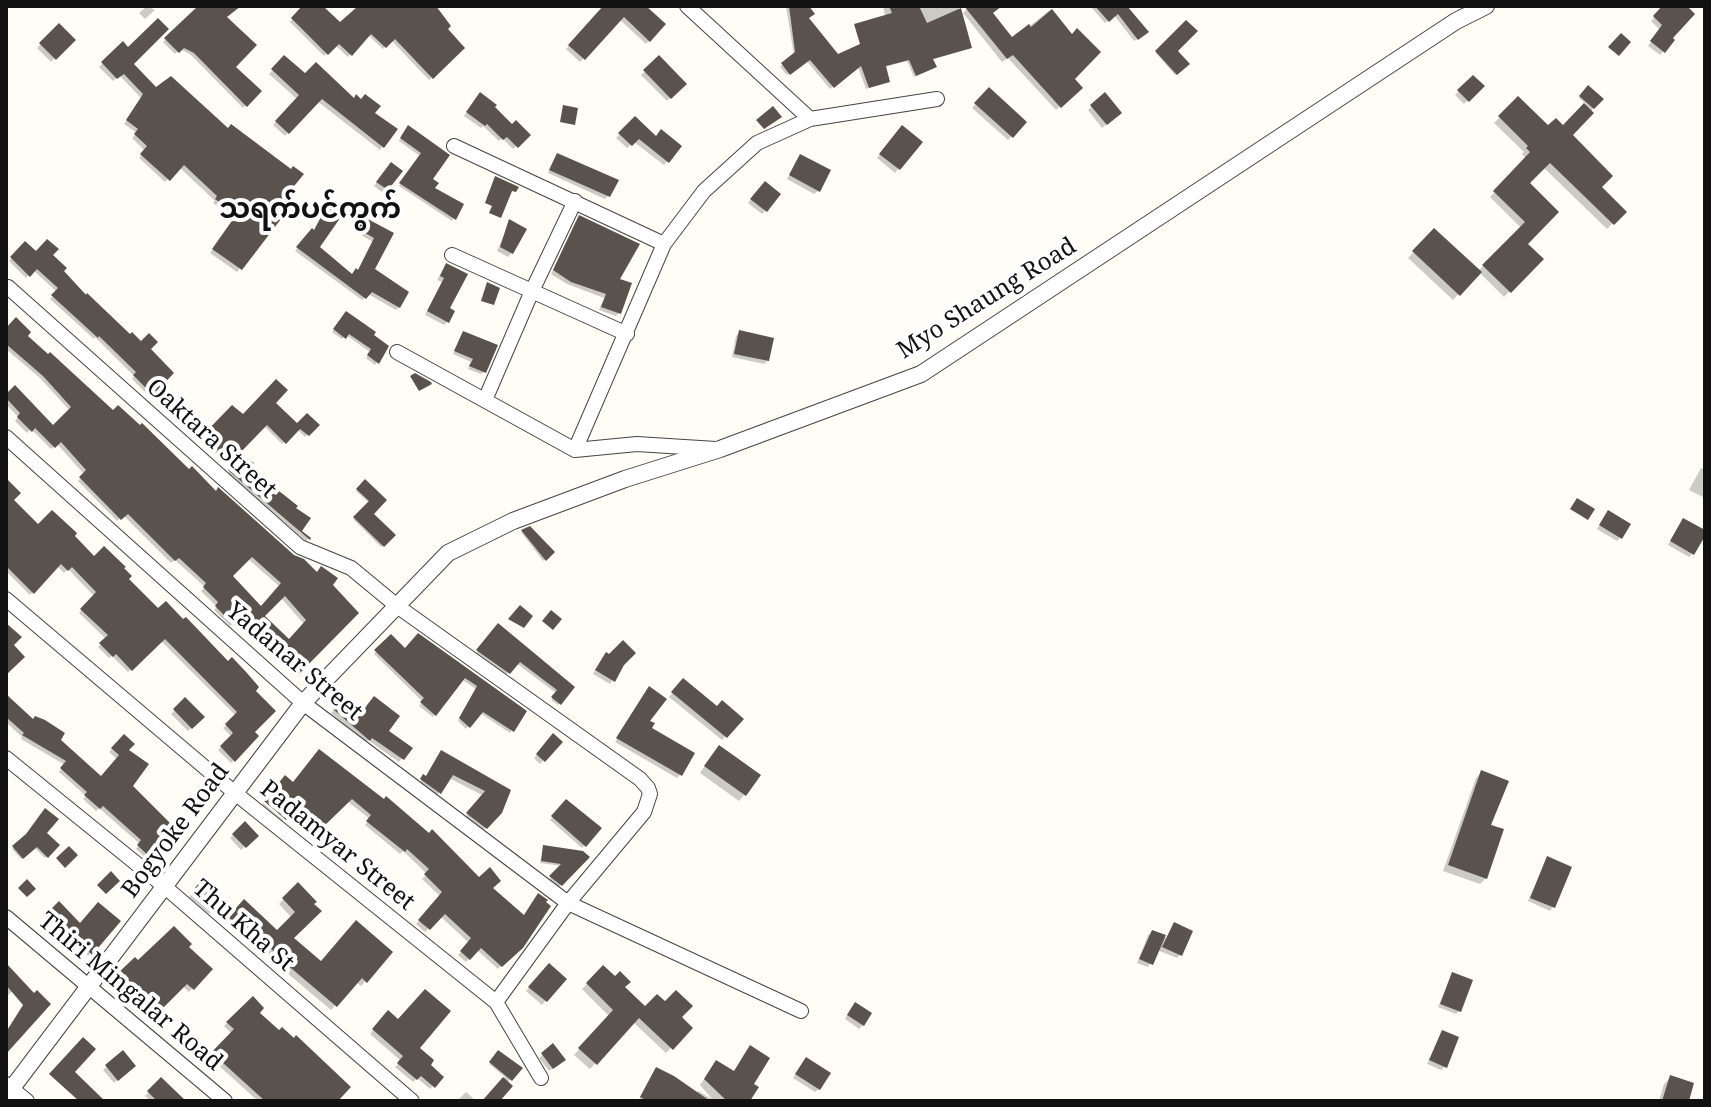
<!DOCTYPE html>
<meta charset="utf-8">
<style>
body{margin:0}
#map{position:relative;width:1711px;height:1107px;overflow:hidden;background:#fffdf5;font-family:"Noto Serif",serif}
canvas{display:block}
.frame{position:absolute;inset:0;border:8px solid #111;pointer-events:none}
</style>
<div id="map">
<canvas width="1711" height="1107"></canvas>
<div class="frame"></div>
</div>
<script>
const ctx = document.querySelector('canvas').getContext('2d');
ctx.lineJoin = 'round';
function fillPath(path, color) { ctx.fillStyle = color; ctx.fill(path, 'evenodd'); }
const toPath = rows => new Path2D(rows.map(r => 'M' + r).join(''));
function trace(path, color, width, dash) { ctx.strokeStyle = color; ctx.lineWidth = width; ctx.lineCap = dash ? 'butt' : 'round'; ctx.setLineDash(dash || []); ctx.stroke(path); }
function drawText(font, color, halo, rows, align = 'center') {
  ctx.font = font + ' "Noto Serif","Noto Sans Myanmar",serif'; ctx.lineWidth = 8; ctx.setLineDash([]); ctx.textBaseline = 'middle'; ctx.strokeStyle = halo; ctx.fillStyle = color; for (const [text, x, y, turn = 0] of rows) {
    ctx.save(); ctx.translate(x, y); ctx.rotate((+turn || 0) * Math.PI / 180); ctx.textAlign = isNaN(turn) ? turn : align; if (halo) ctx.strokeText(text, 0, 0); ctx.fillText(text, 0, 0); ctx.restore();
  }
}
fillPath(toPath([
 [147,6,155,10,145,19,139,13],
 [194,6,229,6,224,18,233,67,259,91,243,108,191,55,180,49,175,54,163,42,197,10],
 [302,6,320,6,340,24,362,6,434,6,445,29,462,48,429,80,391,40,383,49,368,35,348,57,335,45,324,56,290,22],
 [605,6,630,6,663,25,646,44,619,19,580,62,566,49],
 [786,6,806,6,806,19,837,57,893,53,883,6,958,6,970,48,931,60,932,69,914,77,907,61,884,67,888,81,866,89,858,67,830,89,806,60,787,75,780,67,794,56],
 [970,6,987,6,1012,40,1050,10,1072,37,1072,79,1080,88,1056,110,1008,58,1002,62,963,13],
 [1124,6,1143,35,1134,41,1114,15,1105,23,1091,7],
 [1664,6,1684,6,1670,39,1672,41,1660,55,1648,46,1660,30,1651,21],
 [1186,22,1175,51,1187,64,1175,75,1156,53],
 [59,26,73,40,51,62,37,48],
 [123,44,131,64,269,213,278,220,237,272,210,253,235,219,213,203,215,201,179,167,165,182,139,158,145,151,132,138,137,133,124,124,141,98,119,75,113,81,99,67],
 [284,58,305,76,373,114,383,146,380,150,317,101,285,136,273,125,297,99,269,74],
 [659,58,684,84,667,101,641,75],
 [1473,77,1482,86,1464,104,1455,95],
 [1588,87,1601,99,1571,135,1599,187,1624,212,1607,229,1543,167,1527,183,1525,244,1541,259,1504,297,1479,272,1453,300,1408,258,1434,230,1478,271,1521,228,1490,197,1527,159,1522,154,1524,152,1494,123,1518,99,1548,128,1563,128,1586,104,1579,98],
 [989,90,1025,122,1008,140,972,108],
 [1105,95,1120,113,1102,128,1088,110],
 [478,98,493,107,512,127,528,135,513,149,502,138,499,141,483,126,481,128,464,116],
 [635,118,656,138,679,147,664,165,634,142,627,148,616,138],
 [406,130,448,156,431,180,432,189,462,205,452,221,399,186,420,156,399,141],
 [899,131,920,142,895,173,877,158],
 [555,158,608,196,605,199,548,173],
 [797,160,818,191,814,194,787,179],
 [387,168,387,189,383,193,374,186],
 [761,187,765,211,762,214,748,203],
 [576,221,617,280,619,313,616,316,599,310,604,298,567,284,551,274],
 [362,222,391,234,372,270,399,307,396,310,368,294,362,300,295,251,309,233,318,248,352,276,357,272,373,242,356,232],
 [510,222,512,253,508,257,497,251],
 [25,244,36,254,50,256,61,271,172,373,149,396,132,379,134,376,95,337,94,339,50,299,57,292,33,270,26,278,9,261],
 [443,269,447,322,444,325,425,315,442,282,437,280],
 [344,316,373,332,377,362,375,365,366,358,370,352,346,335,342,339,332,332],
 [6,330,25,336,113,413,330,586,356,613,294,676,233,623,230,626,214,610,217,607,201,591,205,587,175,560,171,563,123,515,117,521,78,481,84,474,57,444,51,449,31,429,27,433,15,421,18,417,6,404,6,397,53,428,70,411,40,378,6,349],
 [247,558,280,587,261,608,230,576],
 [281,598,304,624,289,642,263,616],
 [740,332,768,360,764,364,732,357,736,336],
 [463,333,484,372,481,374,468,369,471,362,453,354],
 [273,403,297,426,317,425,305,437,297,429,282,444,264,426,236,455,247,471,276,498,308,519,299,531,309,538,306,541,228,473,231,468,201,440,233,407,243,417],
 [1701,468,1705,470,1705,498,1689,490],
 [365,482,384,500,371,514,393,535,381,547,353,519,369,503,356,491],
 [6,490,12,500,38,526,72,536,94,558,126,579,158,611,166,604,257,736,231,763,218,750,232,737,223,728,236,716,161,641,128,672,112,656,109,658,98,647,106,639,79,613,94,596,68,569,64,573,57,566,30,595,6,571],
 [1605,516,1620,538,1617,541,1597,529],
 [1680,524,1692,554,1689,557,1668,545],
 [529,529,552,552,543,561,521,532],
 [499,626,572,687,558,705,551,700,556,693,516,663,506,675,476,653],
 [418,636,524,711,510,733,480,713,466,729,458,721,476,689,461,679,433,717,419,706,423,702,374,654,391,637,405,650],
 [603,657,623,664,610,684,593,674],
 [683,681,716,709,741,719,722,740,669,697],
 [647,691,650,728,680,775,677,778,615,742],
 [6,696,101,778,117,759,109,752,124,736,130,786,174,830,147,859,136,849,140,844,99,808,96,811,83,799,86,796,59,772,65,765,21,739,22,737,6,722],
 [185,700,202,717,188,731,171,714],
 [344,700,360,715,410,749,399,762,368,740,365,743,331,713],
 [553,736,560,742,540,764,534,758],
 [441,752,509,791,500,812,482,832,464,818,484,796,449,778,436,797,418,783,425,778],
 [713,754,744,795,739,801,700,773],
 [316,755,491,888,521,947,498,969,477,950,466,962,458,955,469,943,440,916,425,932,416,924,441,897,422,879,427,874,403,851,400,854,365,825,370,819,347,801,316,831,294,808,293,784],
 [1482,772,1488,826,1486,878,1480,884,1443,871,1476,778],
 [566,802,599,829,582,848,550,820],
 [263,803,283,820,282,822,262,805],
 [244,824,256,836,241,850,230,838],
 [45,833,57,846,45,858,34,847,21,859,12,849,25,837],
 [544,847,587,857,559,887,549,879,562,866,540,863],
 [1547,859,1553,907,1550,911,1528,901],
 [202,883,222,900,209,914,189,897],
 [298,885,311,904,291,938,321,963,391,952,361,986,356,982,331,1010,280,967,245,930,240,936,225,922,244,902,277,933,292,918,279,904],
 [59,904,80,926,118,921,88,956,48,915],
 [1174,924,1180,955,1177,958,1157,950,1148,967,1137,963,1148,935,1152,932,1166,938],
 [186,947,211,969,189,992,182,986,156,1013,116,978,135,960,138,963],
 [549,965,564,979,542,1005,526,991],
 [603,968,645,1009,679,1018,690,1028,666,1053,633,1022,590,1069,574,1055,609,1016,582,989],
 [6,972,21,983,6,997],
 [1452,975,1459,1011,1456,1014,1438,1007],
 [253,999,257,1013,335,1101,258,1101,217,1064,211,1071,203,1064,232,1034,224,1026],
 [851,1008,863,1025,859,1029,845,1019],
 [388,1013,428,1065,441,1077,430,1089,417,1078,413,1082,395,1067,401,1061,370,1034],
 [1442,1032,1445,1066,1441,1070,1427,1064],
 [553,1046,560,1063,549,1071,539,1058],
 [123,1053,134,1066,114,1083,103,1070],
 [499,1053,520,1068,507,1083,497,1101,484,1101,505,1077,489,1064],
 [716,1062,751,1084,748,1101,638,1101,656,1070,695,1094,698,1091,712,1099,700,1085],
 [803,1063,819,1089,815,1092,793,1078],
 [1670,1078,1687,1101,1659,1101,1664,1084],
 [161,1079,184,1101,151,1101,145,1096],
 [466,1092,476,1101,457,1101]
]), '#0003');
fillPath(toPath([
 [198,6,241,6,227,17,257,45,236,67,262,91,247,107,194,53,184,48,179,53,164,38],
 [302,6,323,6,340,22,358,6,436,6,451,26,448,29,465,48,433,79,395,39,386,48,371,34,352,56,339,44,328,55,291,18],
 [603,6,646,6,666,24,650,42,624,17,585,60,568,45],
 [789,6,809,6,815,14,809,18,838,54,860,44,854,24,892,13,889,6,919,6,927,23,961,8,972,48,933,59,937,67,916,76,909,60,886,66,890,82,869,88,861,66,834,88,810,60,790,75,781,63,795,52],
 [964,6,1002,6,993,13,1012,37,1029,24,1031,27,1052,9,1072,34,1077,28,1101,52,1075,79,1083,88,1061,108,1013,55,1007,59],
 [1095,6,1127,6,1149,32,1138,40,1118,14,1109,22],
 [1662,6,1687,6,1695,14,1673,38,1675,40,1665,53,1650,41,1662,25,1653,16],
 [158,18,169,29,134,64,156,87,171,76,228,128,231,124,291,169,293,166,304,174,272,213,281,219,242,270,212,249,236,215,215,199,217,196,184,165,170,181,140,154,147,146,134,134,138,129,126,120,143,94,124,74,117,79,101,62,123,41,128,47],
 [1186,20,1198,31,1178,51,1190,64,1177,75,1155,51],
 [59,23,76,40,56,60,39,43],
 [1621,33,1631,42,1619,56,1608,47],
 [284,55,305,73,316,62,354,98,356,94,361,99,365,94,381,106,375,113,398,129,384,148,322,99,289,134,275,121,299,95,271,69],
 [659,55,687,84,671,99,643,70],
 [1473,75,1485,86,1469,102,1457,90],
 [1588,85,1604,99,1594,109,1579,96],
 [989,87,1027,122,1013,138,974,103],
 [480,92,497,105,495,107,512,124,516,120,531,135,518,148,507,137,503,140,487,124,485,126,466,112],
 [1105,92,1122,113,1107,125,1090,105],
 [1518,96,1548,125,1556,118,1563,125,1584,103,1594,113,1573,135,1613,176,1602,187,1627,212,1614,225,1550,163,1530,183,1559,212,1528,244,1544,259,1511,293,1482,265,1525,222,1493,191,1530,152,1526,148,1528,146,1498,116],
 [563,105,578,108,575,125,560,122],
 [773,106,782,117,764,129,756,120],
 [635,116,656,136,661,129,682,146,669,163,639,139,632,146,618,133],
 [408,125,450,155,433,179,439,183,435,188,464,204,456,220,399,183,421,153,400,138],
 [902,125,923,142,900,170,879,154],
 [557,153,619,180,610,197,549,170],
 [800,154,831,170,820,192,789,175],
 [391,162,403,171,388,190,376,182],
 [495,176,519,187,516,192,512,191,501,218,489,213,492,206,485,203],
 [765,181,781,194,767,212,750,199],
 [329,202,345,211,320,247,352,274,356,268,358,270,374,238,358,229,364,217,394,233,375,269,409,292,400,308,372,292,366,299,296,247,312,228,314,230],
 [579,215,640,244,620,279,632,283,621,314,601,307,606,294,571,282,553,270],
 [509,219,527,229,513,254,500,247],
 [1434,228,1482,272,1460,296,1412,251],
 [47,239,59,249,53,255,67,268,64,271,86,295,87,293,130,334,132,332,141,341,149,333,158,342,151,349,174,373,153,395,133,375,136,372,99,336,98,338,51,295,58,288,37,269,30,277,10,257,25,241,36,251],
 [446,263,468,274,450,308,455,311,449,323,427,311,444,278,440,276],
 [487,282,500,288,494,305,481,301],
 [346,311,376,332,374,335,389,346,379,364,367,355,371,349,349,334,346,339,333,329],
 [16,317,31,332,28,336,48,354,50,352,113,410,118,405,140,425,142,423,189,469,192,466,216,491,218,487,294,555,304,559,317,572,321,566,338,578,333,585,359,613,298,675,238,622,234,625,215,606,218,602,203,587,206,583,179,558,175,561,128,514,121,520,79,477,86,470,61,442,55,448,35,428,32,432,17,417,20,413,6,398,6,394,15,385,53,425,71,407,43,376,6,344,6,328],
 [252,557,281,583,261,606,233,576],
 [285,596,306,620,289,639,265,616],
 [739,330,774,338,769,361,734,354],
 [463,331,498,345,486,373,469,366,473,359,454,351],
 [415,373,431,382,432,384,419,391,410,376],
 [276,379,288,390,276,403,297,423,307,413,320,425,309,436,300,429,286,444,267,425,239,454,254,463,249,470,276,495,279,491,298,506,296,508,311,518,302,531,311,538,310,540,228,470,231,465,201,437,232,405,243,414],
 [6,478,21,493,14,500,38,524,52,510,77,533,75,536,94,556,104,546,126,567,124,568,132,576,129,579,158,608,166,601,183,619,186,617,228,661,232,657,247,673,259,687,256,691,276,711,255,732,259,736,235,762,220,746,233,733,225,724,237,712,165,639,132,671,116,654,113,657,99,643,108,635,80,609,96,592,72,567,68,571,61,564,34,594,6,566],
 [365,479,387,500,374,514,396,535,384,547,353,517,369,501,356,489],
 [1577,498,1595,509,1588,520,1570,509],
 [1608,510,1631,524,1622,539,1599,525],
 [1683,518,1705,530,1705,536,1694,555,1670,541],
 [530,526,555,552,546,561,521,530],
 [520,605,533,616,524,628,508,619],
 [551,610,562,619,553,630,542,621],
 [6,623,22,637,14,645,25,657,6,675],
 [498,623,575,687,561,705,551,697,557,690,520,662,510,674,476,650],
 [418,633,527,711,514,732,483,712,470,728,459,718,477,686,465,678,436,716,420,702,424,698,374,650,391,634,405,648],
 [623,640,636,653,624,665,615,682,595,670,606,652,609,654],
 [683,678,717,706,722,700,744,719,727,738,671,692],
 [649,686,667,699,650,721,655,723,652,728,695,753,682,776,616,738],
 [6,694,33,719,35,716,45,720,65,733,61,740,101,776,119,755,111,748,124,734,135,744,129,750,149,764,133,786,177,830,151,858,137,845,141,840,103,806,100,809,84,795,87,792,60,768,66,761,22,735,24,733,6,717],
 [374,696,400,716,389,731,413,748,404,760,372,738,370,741,333,709,344,697,361,713],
 [185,697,205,717,192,729,173,709],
 [553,733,563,742,545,762,536,754],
 [719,745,761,775,746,796,704,766],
 [319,749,384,799,386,796,429,833,432,829,479,877,490,867,501,881,493,888,524,915,538,893,548,900,546,902,551,906,523,948,502,967,481,948,470,960,460,951,471,938,445,914,430,930,418,920,442,892,424,874,429,869,407,849,405,852,366,821,371,815,352,799,321,829,298,806,286,820,264,801,285,775,293,782],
 [441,750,511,790,502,813,487,829,466,813,485,791,453,775,441,794,420,779,423,774,426,776],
 [1481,770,1509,781,1491,825,1504,829,1487,879,1448,865],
 [566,799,602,828,586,847,551,816],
 [45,808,59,819,47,833,60,845,48,858,37,847,23,859,12,846,26,834],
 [245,821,259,836,246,848,232,834],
 [543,845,583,851,590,857,562,886,549,876,561,864,541,861],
 [69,846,78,855,65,868,56,858],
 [1547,856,1572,867,1555,908,1530,898],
 [111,871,120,881,106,894,97,885],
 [27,879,36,889,27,897,18,888],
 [202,880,225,900,214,912,191,892],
 [298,882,317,902,314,904,322,911,294,938,321,961,356,920,393,952,367,983,362,978,337,1007,285,963,251,928,245,933,228,917,244,899,277,930,295,912,282,898],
 [59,901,80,923,98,902,121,921,92,955,49,911],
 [1174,922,1193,931,1182,956,1162,947],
 [174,926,192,944,189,947,213,969,194,990,187,984,160,1011,118,973,135,957,138,960],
 [1152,930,1166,935,1153,965,1139,959],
 [6,963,34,993,37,990,51,1004,6,1054,6,1032,23,1005,6,985],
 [549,963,567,979,547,1002,528,987],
 [603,965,615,976,620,971,631,982,625,987,645,1006,657,994,665,1001,676,990,693,1006,682,1017,693,1028,673,1050,639,1018,597,1065,578,1048,613,1010,586,983],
 [1452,972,1473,980,1461,1012,1440,1004],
 [425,989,451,1011,420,1048,434,1060,431,1065,444,1077,435,1088,421,1076,417,1080,397,1063,403,1056,372,1029,388,1010,398,1019],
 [253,996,264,1008,260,1013,279,1030,282,1027,294,1038,296,1035,351,1087,338,1101,265,1101,222,1062,216,1069,205,1059,234,1029,226,1022],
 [855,1002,872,1013,864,1026,847,1015],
 [1442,1030,1459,1037,1447,1068,1429,1060],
 [83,1037,96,1049,75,1072,105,1101,79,1101,49,1074],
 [553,1043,566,1060,553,1069,541,1053],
 [750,1045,770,1058,754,1084,759,1087,750,1101,727,1101,704,1079,716,1060,734,1071],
 [123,1050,136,1066,118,1081,105,1065],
 [498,1050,523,1068,512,1081,489,1062],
 [806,1057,831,1073,820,1090,795,1074],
 [656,1067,674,1076,710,1101,648,1101,640,1097],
 [1670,1075,1694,1083,1689,1101,1662,1101],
 [161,1077,186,1101,157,1101,147,1091],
 [503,1077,513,1086,500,1101,482,1101]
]), '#5a524d');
const minor = toPath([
 [687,6,810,119],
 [454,146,664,244],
 [452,255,627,334],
 [6,290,8,287,300,547,351,568,397,606,640,779,648,788,650,794,644,812,568,903,496,1002,541,1078],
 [397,352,575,450,637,444,716,449],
 [485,400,532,291,575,201],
 [6,437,303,703,568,903,801,1011],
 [575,450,664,244,704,191,757,143,810,119,937,99],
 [6,599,235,793,496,1002],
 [6,758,164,886,412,1101],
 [6,917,225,1101],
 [6,1084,27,1101]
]);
const tertiary = toPath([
 [6,1096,303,703,448,553,513,521,625,479,720,449,921,374,1456,21,1486,6]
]);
trace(minor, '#444', 16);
trace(tertiary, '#444', 18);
trace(minor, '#fff', 14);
trace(tertiary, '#fff', 16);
drawText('24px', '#111', '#fff', [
 ["Myo Shaung Road",987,299,-32],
 ["Oaktara Street",211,439,42],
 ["Yadanar Street",294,662,40],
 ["Bogyoke Road",176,831,-53],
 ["Padamyar Street",337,846,39],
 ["Thu Kha St",243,926,41],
 ["Thiri Mingalar Road",130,992,40]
]);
drawText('bold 28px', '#111', '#fff', [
 ["သရက်ပင်ကွက်",310,210]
]);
</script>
